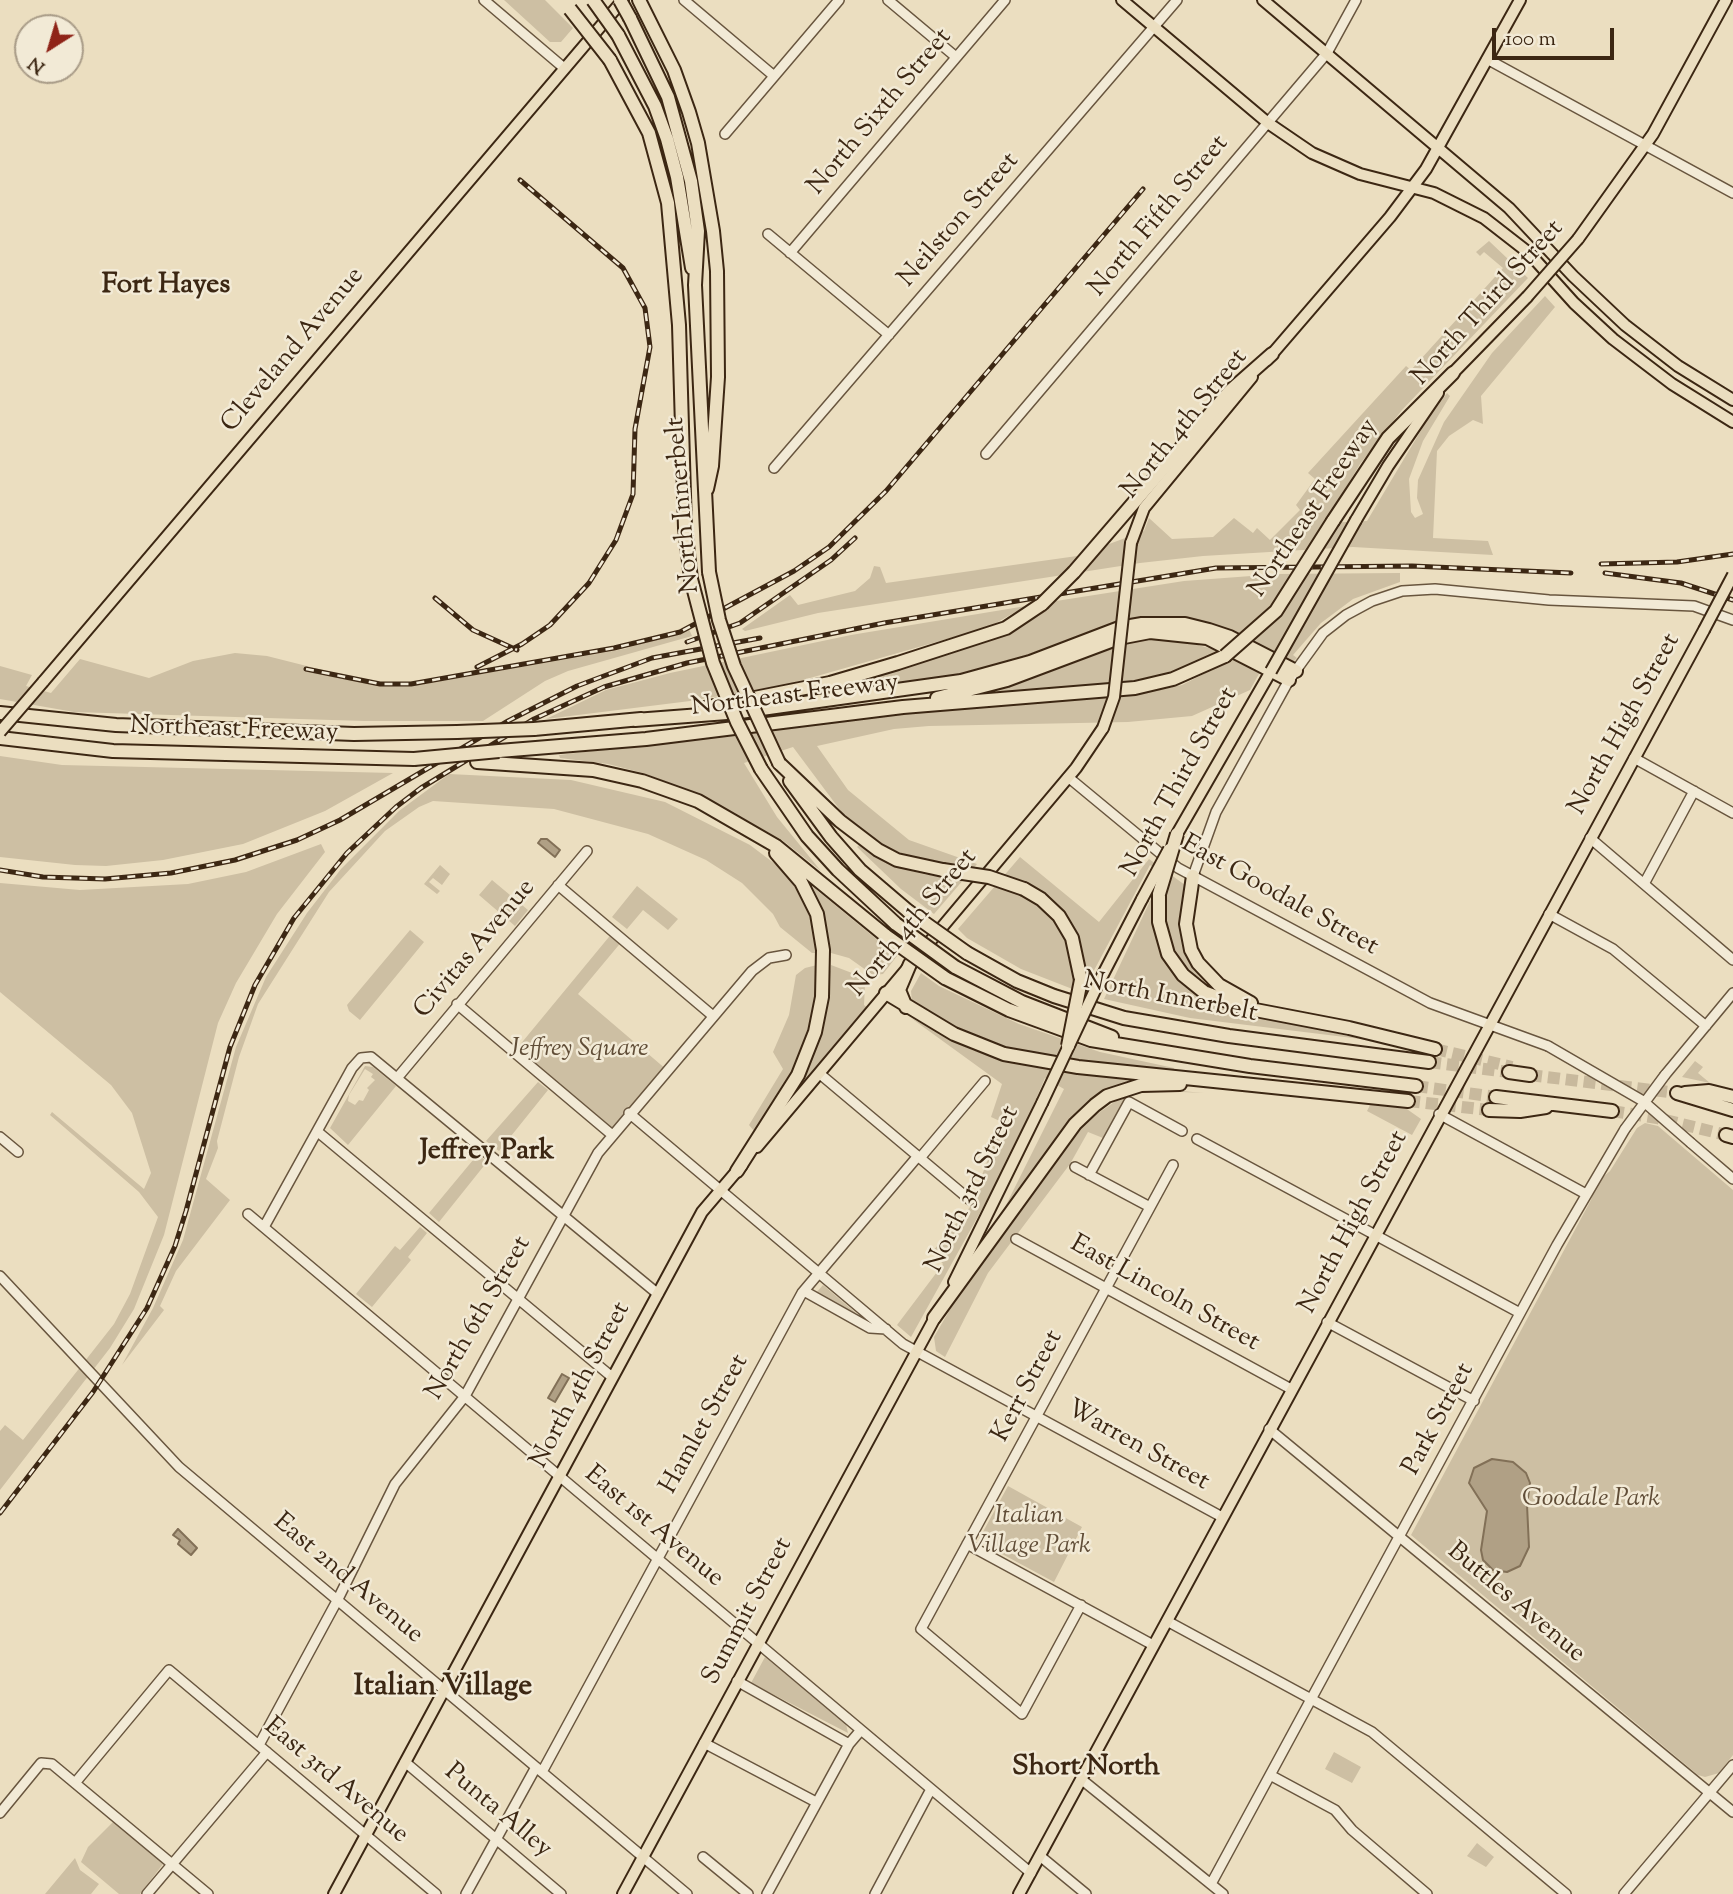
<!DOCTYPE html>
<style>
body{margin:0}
#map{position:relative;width:1733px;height:1894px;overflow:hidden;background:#ebdec0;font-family:"Sorts Mill Goudy",serif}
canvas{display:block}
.north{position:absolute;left:14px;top:14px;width:70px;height:70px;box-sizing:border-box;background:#f2ead6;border:2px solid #a99c88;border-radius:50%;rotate:217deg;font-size:19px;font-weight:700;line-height:28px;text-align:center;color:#3c2713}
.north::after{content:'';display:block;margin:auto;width:24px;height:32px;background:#8f2418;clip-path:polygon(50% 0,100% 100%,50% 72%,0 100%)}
.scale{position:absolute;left:1492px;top:28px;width:122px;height:32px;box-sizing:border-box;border:4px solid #3c2713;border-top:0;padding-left:9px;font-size:21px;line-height:24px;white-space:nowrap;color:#3c2713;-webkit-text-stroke:5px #f2ead6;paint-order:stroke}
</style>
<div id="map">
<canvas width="1733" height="1894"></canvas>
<div class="north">N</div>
<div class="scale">100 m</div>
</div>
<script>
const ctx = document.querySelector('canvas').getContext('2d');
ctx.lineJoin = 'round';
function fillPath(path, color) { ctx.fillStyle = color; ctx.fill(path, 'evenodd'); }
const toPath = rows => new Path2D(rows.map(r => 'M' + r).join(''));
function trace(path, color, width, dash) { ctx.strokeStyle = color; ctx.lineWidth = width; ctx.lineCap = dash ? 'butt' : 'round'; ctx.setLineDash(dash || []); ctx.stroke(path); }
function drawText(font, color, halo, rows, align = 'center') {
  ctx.font = font + ' "Sorts Mill Goudy",serif'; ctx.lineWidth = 5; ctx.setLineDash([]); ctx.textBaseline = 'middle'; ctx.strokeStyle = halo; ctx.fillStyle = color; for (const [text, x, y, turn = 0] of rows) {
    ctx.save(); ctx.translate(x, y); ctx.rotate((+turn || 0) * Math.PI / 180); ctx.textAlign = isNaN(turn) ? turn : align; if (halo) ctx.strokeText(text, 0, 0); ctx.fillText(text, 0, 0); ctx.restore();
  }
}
fillPath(toPath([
 [504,0,545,0,573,28,561,42,550,42],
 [1489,241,1528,278,1402,410,1360,464,1325,523,1367,521,1426,422,1447,393,1450,396,1423,441,1409,479,1411,512,1415,518,1423,514,1417,498,1418,480,1444,422,1492,353,1545,296,1555,307,1481,396,1483,424,1473,420,1449,436,1437,451,1433,538,1488,541,1493,555,1353,547,1203,556,1140,563,818,613,745,631,742,629,790,595,798,605,855,591,870,578,874,566,880,567,886,583,1077,556,1144,531,1149,518,1172,539,1213,537,1234,518,1253,533,1257,528,1270,540,1300,510,1296,505,1315,479,1308,473,1406,366,1411,370,1503,268,1484,252,1480,256,1476,252],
 [1400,573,1400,582,1353,599,1321,623,1293,655,1297,658,1293,662,1234,632,1202,621,1143,617,1122,621,982,671,826,695,825,690,997,638,1039,616,1056,601,1184,581,1278,574],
 [1026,606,989,627,789,684,690,701,546,719,606,690,670,673,851,635],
 [689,629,692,636,568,671,545,681,483,721,364,721,74,712,0,699,0,666,32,675,26,686,51,693,80,659,149,678,193,661,235,653,267,656,382,685,419,685,624,649],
 [1174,638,1219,651,1186,667,1149,678,1102,685,996,693,996,689,1035,677,1096,651,1150,639],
 [1235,658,1260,672,1250,690,1192,716,1128,722,929,726,894,729,817,746,848,790,909,840,977,864,934,914,901,889,857,847,859,845,897,867,923,874,948,878,959,865,924,861,882,846,843,814,793,747,744,763,777,817,821,871,782,840,699,794,643,773,608,764,560,758,559,755,921,712,1129,696,1182,685],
 [0,756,62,765,393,773,325,811,243,844,163,860,106,866,75,865,0,857],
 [449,774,571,780,665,802,750,845,783,870,805,902,813,922,817,949,829,948,823,916,813,887,897,956,883,974,873,975,849,958,831,953,812,953,780,927,773,914,742,883,706,860,648,834,554,809,433,801,419,807,385,831,329,892,258,1004,239,1057,217,1141,218,1148,206,1179,230,1200,176,1271,160,1306,164,1310,122,1365,153,1308,183,1240,236,1047,266,977,307,913,341,869,399,811],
 [321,844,325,852,277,914,236,983,218,1023,164,1235,134,1309,110,1348,0,1490,0,1431,5,1425,23,1440,114,1324,130,1294,158,1217,139,1192,50,1115,52,1112,144,1189,151,1173,132,1113,111,1085,0,992,0,883,80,890,188,884,246,872],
 [1020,857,1099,922,1149,859,1185,885,1180,916,1183,942,1197,971,1214,987,1189,971,1174,948,1165,924,1164,900,1168,880,1150,865,1090,978,1086,977,1078,940,1045,896,1012,877,1005,888,1038,905,1054,921,1069,946,1075,971,1075,990,1021,969,967,938,958,929],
 [440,865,450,874,442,885,433,878,429,882,440,891,437,894,424,884],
 [492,880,528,910,515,926,479,895],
 [637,886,678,919,668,930,643,910,627,929,612,917],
 [1151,899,1154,929,1164,957,1207,1000,1239,1011,1361,1039,1190,1018,1104,999],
 [410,930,424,942,360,1020,349,1011,347,1005],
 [613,932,623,940,578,994,667,1070,611,1134,514,1052],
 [817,965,814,1009,804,1049,773,1108,754,1131,749,1125,783,1069,773,1052,789,1015,796,975,805,968],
 [831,965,852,973,865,984,864,1005,868,1008,802,1086,799,1084,821,1031],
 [921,973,939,986,1019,1024,1100,1052,1174,1068,1174,1071,1036,1055,1003,1047,958,1031,912,1003,911,991],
 [911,1018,972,1050,1013,1062,1129,1077,1129,1082,1105,1092,995,1227,1064,1089,1045,1078,1012,1155,911,1337,897,1325,943,1264,932,1252,970,1207,1002,1122,991,1117,1002,1084],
 [1695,1061,1703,1067,1698,1073,1710,1083,1682,1077],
 [365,1066,373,1067,396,1086,348,1145,330,1128],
 [365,1069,373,1074,371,1077,375,1080,367,1088,369,1090,363,1101,359,1100,355,1105,348,1101,349,1095],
 [538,1082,548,1090,499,1151,486,1141],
 [1159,1089,1204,1093,1161,1091,1133,1094,1126,1097,1103,1138,1088,1132,1070,1164,988,1273,945,1357,936,1351,934,1337,952,1306,1087,1121,1120,1098,1144,1090],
 [1370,1105,1404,1107,1421,1119,1412,1135,1367,1111],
 [1645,1123,1658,1126,1733,1190,1733,1755,1719,1773,1705,1777,1698,1775,1411,1535,1591,1200,1597,1182,1610,1171,1637,1128],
 [478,1154,487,1162,439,1222,429,1213],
 [420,1227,427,1233,408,1257,411,1260,372,1307,356,1294,395,1246,400,1250],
 [823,1285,856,1313,856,1315,816,1293],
 [1008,1486,1082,1527,1054,1582,978,1541],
 [765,1657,846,1724,848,1733,751,1683],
 [1334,1752,1361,1767,1352,1783,1325,1769],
 [114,1821,163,1864,140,1894,119,1894,81,1862,88,1847],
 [1477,1843,1494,1857,1486,1867,1467,1856],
 [75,1858,80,1870,99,1884,91,1894,45,1894]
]), '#cdbfa3');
const water = toPath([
 [541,839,547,839,560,850,555,857,538,843,541,839],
 [562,1374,569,1378,555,1402,548,1398,562,1374],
 [1492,1459,1513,1462,1526,1473,1530,1483,1527,1505,1529,1547,1520,1566,1507,1572,1493,1570,1483,1560,1481,1550,1487,1511,1469,1483,1474,1468,1492,1459],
 [178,1529,197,1548,191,1555,178,1544,180,1540,173,1535,178,1529]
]);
fillPath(water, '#b0a085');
trace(water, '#827057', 2);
trace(toPath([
 [1435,1049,1512,1067],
 [1429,1062,1509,1072],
 [1530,1075,1677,1093],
 [1416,1086,1496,1097],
 [1408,1101,1489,1110],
 [1612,1111,1657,1118,1726,1135]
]), '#c8b99d', 12, [12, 6]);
const minor = toPath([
 [484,0,564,68],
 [684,0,774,76],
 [888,0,956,57],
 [1487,59,1733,193],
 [725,134,839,0],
 [768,234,889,335],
 [790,253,1005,0],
 [986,454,1327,53,1356,0],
 [774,468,1177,0],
 [1634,758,1733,813],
 [1068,777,1178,868,1430,1003,1548,1046],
 [1590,838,1733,960],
 [1193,876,1216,812,1289,680,1323,633,1346,615,1372,601,1402,591,1435,589,1549,600,1694,606,1733,620],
 [1644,884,1694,791],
 [558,885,713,1016],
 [1549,914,1613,949,1706,1026],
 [457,1004,611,1134],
 [820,1074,970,1200],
 [1665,1075,1733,993],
 [398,1077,587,851],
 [629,1113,903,1344,1222,1517],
 [1439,1114,1586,1194],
 [318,1132,612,1377],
 [0,1137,18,1152],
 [1197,1139,1520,1313],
 [1691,1143,1733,1179],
 [920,1158,985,1081],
 [1075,1167,1150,1207],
 [1089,1175,1129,1102,1182,1131],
 [248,1214,1031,1873],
 [264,1227,352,1068,361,1058,371,1057,658,1294],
 [1016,1239,1291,1389],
 [0,1276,179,1467,687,1894],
 [804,1291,870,1328,886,1329],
 [1327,1322,1474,1401],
 [1269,1429,1733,1812],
 [967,1544,1153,1645],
 [1081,1605,1022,1714,921,1629,1173,1165],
 [1167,1621,1372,1732,1566,1894],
 [737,1681,849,1744],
 [704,1743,816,1802],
 [259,1745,338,1599,395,1484,465,1396,598,1153,752,971,769,958,786,955],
 [405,1762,561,1894],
 [542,1772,802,1293,918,1156],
 [1270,1775,1335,1810,1352,1830,1427,1894],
 [1081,1779,1223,1894],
 [75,1783,169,1670,436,1894],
 [0,1813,41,1763,52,1764,208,1894],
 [1040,1856,1086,1894],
 [703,1857,748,1894],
 [1211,1884,1557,1245,1625,1129],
 [147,1894,267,1752],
 [466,1894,536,1767],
 [767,1894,849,1744,861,1730],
 [875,1894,931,1789],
 [1624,1894,1733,1765]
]);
const major = toPath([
 [1122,0,1268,123,1312,153,1360,174,1434,193,1484,218,1529,253,1574,303,1613,339,1672,384,1733,422],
 [1263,0,1509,208,1573,276,1625,325,1678,366,1733,400],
 [1578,239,1653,134,1726,0],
 [1267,360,1390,217,1426,169,1520,0],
 [1449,377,1527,297],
 [1356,520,1388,466,1438,393],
 [1131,543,1144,508,1252,377],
 [43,682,623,0],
 [1177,834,1271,671],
 [1097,986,1142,899],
 [757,1147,1076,768,1103,728],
 [954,1282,1042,1103],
 [334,1894,702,1212,742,1165],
 [623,1894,938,1312],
 [1019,1894,1704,630]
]);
const highway = toPath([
 [639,0,674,70,689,112,698,143,713,231,717,271,718,377,712,466,707,489],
 [630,18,668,97,691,181,698,231,695,285,709,572],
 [618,35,655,106,667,139,677,177,692,268],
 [610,60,649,133,668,203,679,325,685,528,691,579],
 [1333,521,1388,438,1453,373],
 [1074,572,1230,391,1272,354],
 [937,698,1007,680,1119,638,1150,632,1207,638,1289,680],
 [704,708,830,683,898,663,1006,628,1042,604],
 [0,713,116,725,354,734,457,732],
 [635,720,740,712,961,681,1030,662,1119,628,1142,624,1185,624,1209,630,1230,637,1296,671],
 [534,729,641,719],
 [0,738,113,751,414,759],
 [499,751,646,739,903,707,1135,688,1173,679,1225,656],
 [477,762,593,770,642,781,698,801,776,846,886,936],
 [779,763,840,821,878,850,897,860,943,870],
 [761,769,807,836,838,870,896,924],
 [790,781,831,837,860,870,908,911],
 [1193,876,1186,924,1191,950,1198,963,1219,985,1251,1003],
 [1024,889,1041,899,1059,916,1072,938,1081,980],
 [1159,894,1159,922,1168,954,1183,975,1204,992,1245,1008,1349,1028,1435,1049],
 [967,953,1017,981,1054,996,1124,1018,1229,1036,1429,1062],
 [955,967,1022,1002,1112,1037],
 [945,978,1009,1010,1091,1040,1250,1066,1416,1086],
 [886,993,954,1034,1004,1054,1078,1067,1408,1101],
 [906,1007,899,990,910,964],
 [1509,1072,1530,1075],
 [1677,1093,1733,1110],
 [1685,1093,1709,1091,1733,1097],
 [1496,1097,1612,1111],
 [1489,1110,1520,1111,1546,1107],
 [1726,1135,1733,1137],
 [737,1171,798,1075,815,1032,822,997,823,950,817,914,801,882,776,853],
 [934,1318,1075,1124,1095,1105,1107,1096,1141,1085,1180,1084]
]);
trace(minor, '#68553e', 12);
trace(major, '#3c2713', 14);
trace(highway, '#3c2713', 16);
trace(minor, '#f2ead6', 9);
trace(major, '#ebdec0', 10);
trace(highway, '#ebdec0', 12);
const rail = toPath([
 [1601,564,1677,562,1733,554],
 [1605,573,1681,583,1733,600],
 [435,598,473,630,517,650],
 [687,642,740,623,831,560,855,538],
 [477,667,522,644,550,625,589,583,616,540,633,494,635,429,650,347,645,308,623,268,520,180],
 [306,669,380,684,411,684,614,648,680,632,794,571,829,547,886,491,1143,189],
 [0,870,43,877,105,879,171,873,235,860,297,840,340,820,508,721,577,686,652,658,760,638],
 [0,1513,93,1392,147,1308,175,1246,186,1211,230,1047,255,985,294,918,347,853,396,807,421,788,534,719,604,687,687,663,884,623,1216,568,1412,566,1571,573]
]);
trace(rail, '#3c2713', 5);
trace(rail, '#f2ead6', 2.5, [8]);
const minorBridge = toPath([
 [1548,1046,1643,1101,1691,1143],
 [1625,1129,1665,1075]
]);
const majorBridge = toPath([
 [1527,297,1578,239],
 [1704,630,1733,575],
 [1271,671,1356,520],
 [1103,728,1114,697,1131,543],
 [0,732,43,682],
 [1142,899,1169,849],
 [1042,1103,1097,986]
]);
const highwayBridge = toPath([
 [593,0,618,35],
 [620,0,630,18],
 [570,9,610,60],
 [709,572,719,620,734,666,779,763],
 [691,579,713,663,737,722,761,769],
 [1042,604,1074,572],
 [1225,656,1276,611,1333,521],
 [457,732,534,729],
 [414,759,499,751],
 [943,870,989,877,1024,889],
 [1159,894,1177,834],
 [908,911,967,953],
 [896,924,955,967],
 [886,936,945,978],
 [1068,1046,1081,980]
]);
trace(minorBridge, '#68553e', 12, []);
trace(majorBridge, '#3c2713', 14, []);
trace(highwayBridge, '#3c2713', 16, []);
trace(minorBridge, '#f2ead6', 9);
trace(majorBridge, '#ebdec0', 10);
trace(highwayBridge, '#ebdec0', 12);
drawText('26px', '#3c2713', '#f2ead6', [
 ["North Sixth Street",881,113,-50],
 ["North Fifth Street",1160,217,-50],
 ["Neilston Street",960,221,-49],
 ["North Third Street",1489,304,-48],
 ["Cleveland Avenue",294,351,-50],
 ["North 4th Street",1186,425,-51],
 ["North Innerbelt",685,505,-95],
 ["Northeast Freeway",1315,509,-56],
 ["Northeast Freeway",795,697,-7],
 ["North High Street",1626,725,-61],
 ["Northeast Freeway",234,731,2],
 ["North Third Street",1181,783,-61],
 ["East Goodale Street",1279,897,29],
 ["North 4th Street",914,924,-50],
 ["Civitas Avenue",476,950,-50],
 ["North Innerbelt",1170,999,11],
 ["North 3rd Street",974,1190,-64],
 ["North High Street",1355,1223,-62],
 ["East Lincoln Street",1164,1295,29],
 ["North 6th Street",480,1319,-60],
 ["North 4th Street",582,1386,-62],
 ["Kerr Street",1029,1387,-62],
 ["Park Street",1440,1420,-62],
 ["Hamlet Street",706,1425,-61],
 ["Warren Street",1137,1447,29],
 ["East 1st Avenue",653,1528,40],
 ["East 2nd Avenue",347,1580,40],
 ["Buttles Avenue",1515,1604,40],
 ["Summit Street",749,1612,-62],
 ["East 3rd Avenue",335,1782,40],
 ["Punta Alley",497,1812,40]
]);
drawText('italic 26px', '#604d37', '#f2ead6', [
 ["Jeffrey Square",579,1051],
 ["Goodale Park",1591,1501],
 ["Italian",1029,1518],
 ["Village Park",1029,1548]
]);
drawText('bold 28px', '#3c2713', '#f2ead6', [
 ["Fort Hayes",166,287],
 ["Jeffrey Park",487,1153],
 ["Short North",1086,1769]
]);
drawText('bold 30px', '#3c2713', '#f2ead6', [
 ["Italian Village",443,1689]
]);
</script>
